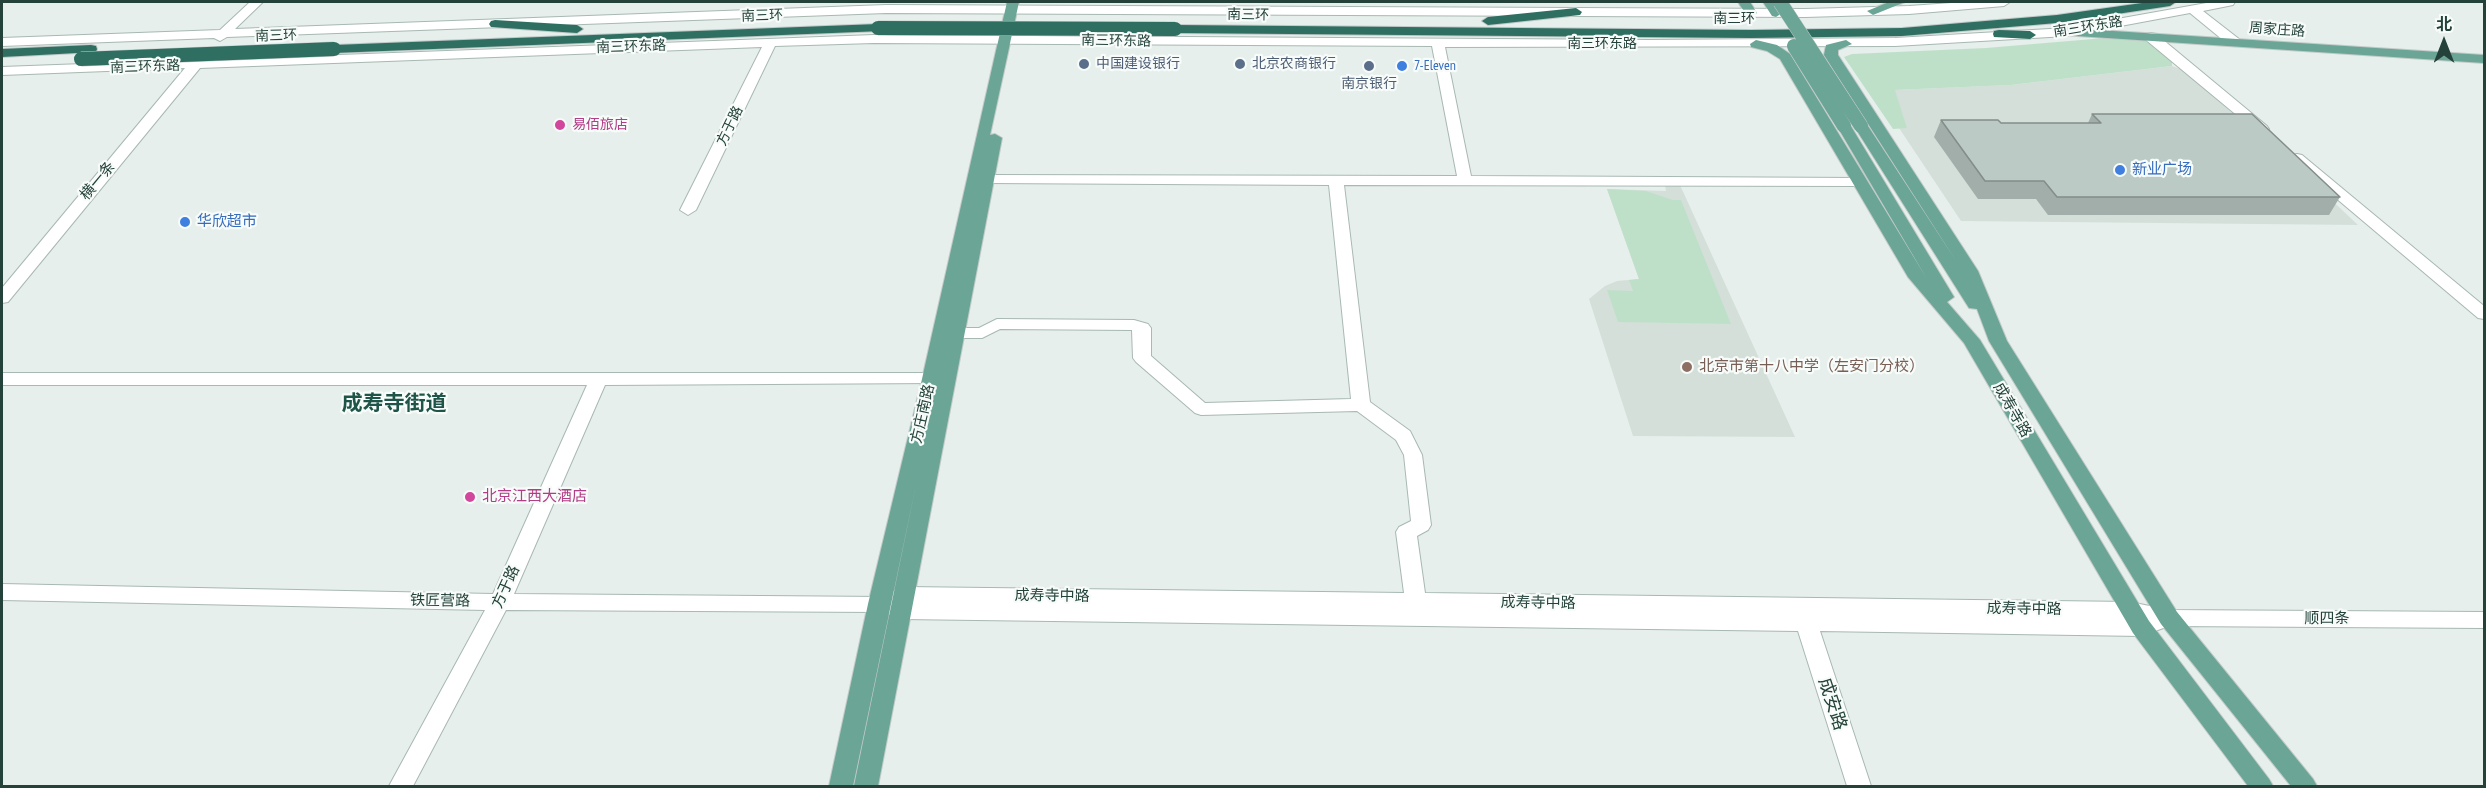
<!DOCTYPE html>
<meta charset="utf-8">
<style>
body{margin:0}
#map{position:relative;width:2486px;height:788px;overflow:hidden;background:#e6efeb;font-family:"PT Sans Narrow","Noto Sans SC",sans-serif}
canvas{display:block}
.frame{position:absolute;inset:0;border:3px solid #24423a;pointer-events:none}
.north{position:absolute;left:2414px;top:12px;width:60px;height:60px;-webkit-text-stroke:4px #f7fbf9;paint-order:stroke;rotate:0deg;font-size:16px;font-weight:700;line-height:24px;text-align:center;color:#24423a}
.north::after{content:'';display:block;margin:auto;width:21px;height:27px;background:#24423a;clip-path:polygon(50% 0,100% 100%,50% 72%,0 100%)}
</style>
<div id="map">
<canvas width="2486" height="788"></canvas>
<div class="frame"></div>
<div class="north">北</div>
</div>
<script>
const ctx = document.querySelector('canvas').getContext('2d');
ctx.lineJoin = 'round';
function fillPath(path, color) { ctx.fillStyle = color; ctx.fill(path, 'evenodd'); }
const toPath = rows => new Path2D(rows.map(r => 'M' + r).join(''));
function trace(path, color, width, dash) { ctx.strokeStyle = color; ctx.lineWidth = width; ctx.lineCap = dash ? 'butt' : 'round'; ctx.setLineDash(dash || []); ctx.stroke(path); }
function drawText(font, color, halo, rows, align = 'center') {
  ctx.font = font + ' "PT Sans Narrow","Noto Sans SC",sans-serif'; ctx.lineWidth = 4.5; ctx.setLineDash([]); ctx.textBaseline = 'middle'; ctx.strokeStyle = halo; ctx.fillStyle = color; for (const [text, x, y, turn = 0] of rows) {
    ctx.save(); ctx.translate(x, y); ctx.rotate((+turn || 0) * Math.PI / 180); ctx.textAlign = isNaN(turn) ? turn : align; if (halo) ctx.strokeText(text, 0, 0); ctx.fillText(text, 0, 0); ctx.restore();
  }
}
fillPath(toPath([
 [2172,66,2188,72,2231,112,2239,113,2358,225,1961,221,1899,128,1906,128,1894,90,2011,85],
 [1665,185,1680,185,1795,437,1633,436,1589,299,1605,286,1617,281,1639,279,1607,189,1666,191]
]), '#d4dfda');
fillPath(toPath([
 [2105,38,2147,38,2172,59,2172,66,2011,85,1895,90,1907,128,1893,129,1844,57,1852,54,1986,48],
 [1607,189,1646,191,1673,200,1681,200,1731,324,1618,322,1607,290,1633,291,1629,280,1639,279]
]), '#bfe0c8');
const minor = toPath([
 [250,2,263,2,235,29,886,5,1805,9,1909,6,1966,2,2010,2,2004,6,1909,14,1805,17,886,13,227,37,220,41,214,38,2,46,2,38,220,30,250,2],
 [2212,2,2235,2,2233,5,2203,11,2239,39,2240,42,2239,45,2229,45,2190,13,2067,36,1895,46,1445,47,1471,176,1859,178,1866,182,1859,186,1344,185,1370,402,1410,431,1422,455,1431,525,1428,530,1417,536,1425,593,2130,602,2169,610,2484,612,2484,628,2169,626,2141,636,1820,631,1871,786,1847,786,1798,631,902,619,879,612,506,610,413,786,389,786,485,610,2,600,2,584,493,594,587,385,2,385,2,373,931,373,937,375,940,379,937,383,605,385,514,594,883,597,885,593,905,587,1404,593,1396,532,1399,527,1411,521,1404,455,1396,440,1357,411,1201,415,1195,413,1136,362,1133,358,1132,330,1000,329,982,338,957,338,951,337,948,333,951,329,957,328,979,328,997,319,1134,320,1148,324,1151,328,1151,356,1205,403,1351,399,1329,185,987,183,980,179,987,175,1457,176,1432,46,874,43,775,46,696,210,688,215,680,210,762,47,200,68,8,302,2,303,2,288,185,68,2,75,2,67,192,60,200,55,206,60,874,35,1650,40,1895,38,2067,28,2212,2],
 [2151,33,2156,34,2267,126,2269,129,2267,132,2257,132,2146,40,2145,37,2146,34,2151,33],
 [2297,154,2302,155,2484,306,2484,319,2478,318,2292,161,2290,158,2292,155,2297,154]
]);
const major = toPath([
 [1007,2,1019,2,990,135,995,134,1002,138,878,786,854,786,917,480,853,786,829,786,868,604,922,379,1007,2],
 [1738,2,1750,2,1757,13,1751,17,1747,16,1738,2],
 [1763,2,1775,2,1782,13,1776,17,1772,16,1763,2],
 [1889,2,1905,2,1873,15,1867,11,1889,2],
 [2067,28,2484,55,2484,63,2062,35,2061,32,2067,28],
 [1756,40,1777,45,1790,54,1927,279,1837,126,1839,123,1849,123,1954,297,1947,302,1980,340,2149,621,2269,779,2273,786,2248,786,2133,633,1964,343,1908,277,1780,59,1767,51,1751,47,1750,44,1756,40],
 [1846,40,1852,44,1838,50,1838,55,1978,271,2007,341,2177,612,2313,779,2317,786,2291,786,2161,624,1989,341,1977,309,1969,308,1854,126,1856,123,1866,123,1958,264,1824,55,1826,45,1846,40]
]);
const highway = toPath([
 [2149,2,2176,2,2170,6,2057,23,1902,36,1751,38,1175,33,1169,29,1175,25,1751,30,1902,28,2057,15,2149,2],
 [1576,8,1582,12,1580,15,1488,25,1482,21,1488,17,1576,8],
 [495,20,577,25,583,29,577,33,491,27,489,24,491,21,495,20],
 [878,24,884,28,882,31,334,53,328,49,334,45,878,24],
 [1999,30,2030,31,2036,35,2030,39,1994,37,1993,34,1994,31,1999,30],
 [91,45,96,46,97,49,96,52,2,57,2,49,91,45]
]);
trace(minor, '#a8b8b2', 2);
trace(major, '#c2cac8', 2);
trace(highway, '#c2cac8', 2);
fillPath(minor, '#fff');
fillPath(major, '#6aa596');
fillPath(highway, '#2f6f62');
const majorBridge = toPath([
 [1780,2,1861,126],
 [1794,46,1844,126]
]);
const highwayBridge = toPath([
 [878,28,1175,29],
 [81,59,334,49]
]);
trace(majorBridge, '#c2cac8', 15, []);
trace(highwayBridge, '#c2cac8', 15, []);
trace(majorBridge, '#6aa596', 14);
trace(highwayBridge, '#2f6f62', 14);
fillPath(toPath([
 [2092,114,2340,197,2329,215,2048,215,2036,199,1978,199,1934,137,1941,120,2001,123,2088,123]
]), '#a1aea9');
const building = toPath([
 [2092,114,2252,114,2340,197,2057,197,2044,181,1985,181,1941,120,1998,120,2001,123,2101,123,2092,114]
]);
fillPath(building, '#bbcac4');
trace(building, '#838d89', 1.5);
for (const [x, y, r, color] of [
 [1084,64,6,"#5c6f8a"],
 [1240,64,6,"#5c6f8a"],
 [1369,66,6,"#5c6f8a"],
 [1402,66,6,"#3f7fe0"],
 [560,125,6,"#d1479c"],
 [2120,170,6,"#3f7fe0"],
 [185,222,6,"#3f7fe0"],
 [1687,367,6,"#8d6e63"],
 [470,497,6,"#d1479c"]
]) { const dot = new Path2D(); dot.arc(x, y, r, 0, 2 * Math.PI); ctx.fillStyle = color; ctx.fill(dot); trace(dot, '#f7fbf9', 2); }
drawText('14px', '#24423a', '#f7fbf9', [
 ["南三环",1248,15,1],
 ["南三环",762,16,-2],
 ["南三环",1734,19],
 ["南三环东路",2088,27,-9],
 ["周家庄路",2277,30,4],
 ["南三环",276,36,-2],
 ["南三环东路",1116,41,1],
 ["南三环东路",1602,44],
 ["南三环东路",631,47,-2],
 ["南三环东路",145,67,-2],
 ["方于路",730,126,-64]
]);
drawText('14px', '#4e5e75', '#f7fbf9', [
 ["中国建设银行",1096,64],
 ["北京农商银行",1252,64],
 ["南京银行",1369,84,"center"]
], 'left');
drawText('14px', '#366cbe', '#f7fbf9', [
 ["7-Eleven",1414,66]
], 'left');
drawText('14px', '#b23c85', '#f7fbf9', [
 ["易佰旅店",572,125]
], 'left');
drawText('15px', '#366cbe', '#f7fbf9', [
 ["新业广场",2132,170],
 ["华欣超市",197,222]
], 'left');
drawText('15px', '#24423a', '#f7fbf9', [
 ["横一条",98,181,-50],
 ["成寿寺路",2012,410,60],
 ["方庄南路",923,414,-77],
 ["方于路",506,587,-65],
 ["成寿寺中路",1052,596,1],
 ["铁匠营路",440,601,1],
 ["成寿寺中路",1538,603,1],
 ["成寿寺中路",2024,609,1],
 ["顺四条",2327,619]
]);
drawText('15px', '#785e54', '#f7fbf9', [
 ["北京市第十八中学（左安门分校）",1699,367]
], 'left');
drawText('15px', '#b23c85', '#f7fbf9', [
 ["北京江西大酒店",482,497]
], 'left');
drawText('18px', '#24423a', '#f7fbf9', [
 ["成安路",1832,704,72]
]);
drawText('bold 21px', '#1f5548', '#f7fbf9', [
 ["成寿寺街道",394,404]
]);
</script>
